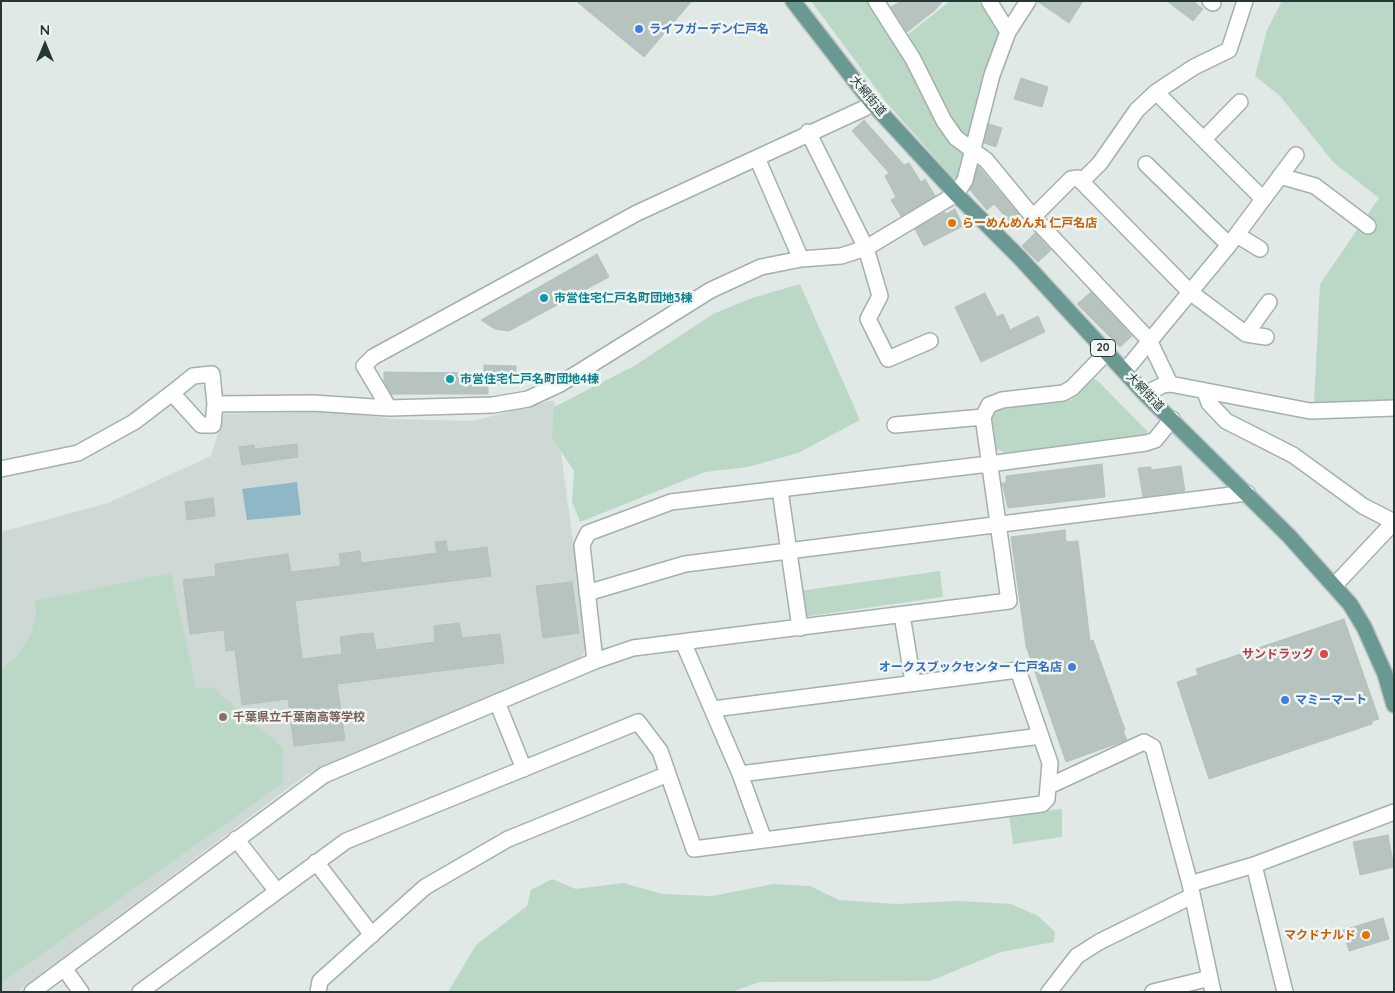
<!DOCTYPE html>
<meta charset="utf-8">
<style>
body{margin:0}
#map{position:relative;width:1395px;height:993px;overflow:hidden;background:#e0e9e6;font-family:Quicksand,sans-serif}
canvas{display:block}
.frame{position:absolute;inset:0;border:2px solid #233734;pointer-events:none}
.north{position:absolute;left:20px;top:20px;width:50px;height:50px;-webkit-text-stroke:4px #f0f6f4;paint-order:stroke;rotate:0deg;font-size:14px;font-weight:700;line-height:20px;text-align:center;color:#233734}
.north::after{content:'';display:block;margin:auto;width:18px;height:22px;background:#233734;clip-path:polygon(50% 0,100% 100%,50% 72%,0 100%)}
</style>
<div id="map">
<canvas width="1395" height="993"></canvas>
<div class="frame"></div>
<div class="north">N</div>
</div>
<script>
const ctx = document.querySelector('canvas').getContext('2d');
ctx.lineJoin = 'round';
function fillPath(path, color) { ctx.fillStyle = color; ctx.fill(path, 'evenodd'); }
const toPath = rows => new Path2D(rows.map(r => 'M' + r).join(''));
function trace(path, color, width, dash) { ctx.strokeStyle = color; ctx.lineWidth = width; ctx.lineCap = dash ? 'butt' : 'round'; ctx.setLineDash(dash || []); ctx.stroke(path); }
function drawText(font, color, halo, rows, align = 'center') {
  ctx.font = font + ' Quicksand,"Noto Sans JP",sans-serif'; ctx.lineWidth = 5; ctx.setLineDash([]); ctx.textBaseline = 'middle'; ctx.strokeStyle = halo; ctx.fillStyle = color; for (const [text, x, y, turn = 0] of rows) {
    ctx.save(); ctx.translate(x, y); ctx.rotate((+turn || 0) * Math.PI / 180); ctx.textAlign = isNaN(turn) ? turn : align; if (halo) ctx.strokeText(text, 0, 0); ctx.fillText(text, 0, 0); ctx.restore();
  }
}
fillPath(toPath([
 [554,400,587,647,580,660,307,774,17,992,1,992,1,532,108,503,211,456,224,414,338,411,392,419,473,421]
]), '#ced8d5');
fillPath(toPath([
 [811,1,872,1,899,45,941,126,968,160,963,178,955,180,886,102],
 [950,1,978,1,1002,35,970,143,949,122,937,87,905,37],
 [1282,1,1394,1,1394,403,1314,404,1320,284,1379,198,1334,163,1280,96,1255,76,1267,30],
 [800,284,860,420,798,453,748,467,705,472,580,522,572,501,574,471,552,438,554,407,634,366,713,314,752,298],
 [1091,379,1097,380,1148,432,1143,436,1005,453,994,448,992,417,999,409,1071,400],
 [940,571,943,597,803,617,799,591],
 [171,573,196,688,212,687,283,748,283,783,1,983,1,669,17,656,31,634,36,613,35,601],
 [1062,809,1062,837,1013,844,1009,815],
 [552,879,576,889,623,883,663,894,712,896,773,884,810,886,839,900,896,904,958,901,1011,904,1038,916,1055,932,1054,942,1001,952,930,981,760,982,731,992,448,992,476,945,527,906,531,890]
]), '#bbd8c7');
fillPath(toPath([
 [297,482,301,515,247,520,242,489]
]), '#8eb7c8');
const building = toPath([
 [576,1,692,1,644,57,576,1],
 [902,1,943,1,935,10,907,32,891,7,902,1],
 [1037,1,1083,1,1069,23,1037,1],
 [1167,1,1193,1,1203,9,1193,21,1167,1],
 [1021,78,1048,87,1042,107,1014,99,1021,78],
 [864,120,904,165,909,163,921,182,925,179,935,196,901,216,891,200,896,197,885,176,889,173,852,131,864,120],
 [989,124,1002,128,996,147,984,143,989,124],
 [978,166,1020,216,1011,223,994,204,987,210,970,190,978,166],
 [955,209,963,226,924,246,915,229,945,212,946,214,955,209],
 [1035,233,1051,250,1038,262,1022,246,1035,233],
 [597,254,609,277,509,331,495,329,481,320,597,254],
 [1091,292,1132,336,1120,347,1077,304,1091,292],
 [985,293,997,317,1003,314,1010,330,1038,316,1045,332,981,362,955,307,985,293],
 [484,365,516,366,516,385,488,385,488,394,391,394,384,381,384,372,484,373,484,365],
 [297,444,298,457,242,465,239,447,254,445,255,449,297,444],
 [1102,464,1105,497,1008,508,1002,483,1006,483,1006,476,1102,464],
 [1181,466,1185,491,1143,497,1138,468,1151,467,1151,470,1181,466],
 [213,498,215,516,187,520,185,502,213,498],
 [1065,530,1066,542,1078,541,1090,641,1093,640,1125,730,1123,731,1127,740,1066,762,1026,646,1011,537,1065,530],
 [446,541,448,552,487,547,491,576,295,601,302,659,342,654,340,637,360,634,373,633,376,650,435,642,434,626,459,623,462,638,500,634,504,663,337,684,345,740,294,746,288,699,242,705,235,650,226,651,224,630,190,634,183,580,216,576,215,564,288,554,291,572,341,566,339,554,360,551,361,563,437,553,435,542,446,541],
 [572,582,579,633,543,638,536,586,572,582],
 [1344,619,1379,719,1372,721,1372,724,1209,779,1177,682,1198,675,1196,669,1344,619],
 [1388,835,1394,867,1360,875,1353,842,1388,835],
 [1383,918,1389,939,1349,951,1343,930,1383,918]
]);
fillPath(building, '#b6c3bf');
trace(building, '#b3c2be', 1);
const minor = toPath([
 [876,1,913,59,944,121,956,138,986,160,1033,217,1149,340,1170,384],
 [989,1,1008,32],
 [1210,1,1213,3],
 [1156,92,1262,198],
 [808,132,866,248,880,296,868,319,888,359,930,341],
 [1204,139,1240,102],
 [757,158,801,259],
 [1146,164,1229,245],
 [1280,176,1315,186,1368,226],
 [1082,181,1100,163,1137,110,1156,92,1194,67,1229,50,1245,1],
 [1033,217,1071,179,1078,178,1190,292,1246,334,1266,337],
 [1237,235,1260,249],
 [1246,334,1269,302],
 [1125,371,1229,245,1296,155],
 [212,374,215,404,213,425,201,425,172,393,193,376,212,374],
 [1205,392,1209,403,1226,421,1293,455,1363,506,1394,522],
 [1145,394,1163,385,1170,384,1310,411,1394,408],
 [215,404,313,403,389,408,493,405,528,399,560,384,711,290,761,267,801,259,841,256,866,248,956,194,960,188,965,180,992,75,1008,32,1028,1],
 [389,408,364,366,373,357,637,213,865,108,872,103],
 [895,425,983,417],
 [989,464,671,502,588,533,582,545,595,661,633,648,1009,601,983,417,989,405,1002,400,1063,393,1072,388,1107,352],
 [780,490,800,628],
 [1334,586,1394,522],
 [587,593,685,564,1247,493],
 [902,615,913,682],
 [683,642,740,774,764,840,1042,804,1047,799,1050,763,1018,670,713,709],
 [497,702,524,769],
 [740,774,1041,736],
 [1049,786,1144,742,1153,747,1190,884,1213,992],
 [236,839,276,890],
 [316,862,372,935],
 [1254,865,1285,992],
 [1190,884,1254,865,1394,812],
 [64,968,81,992],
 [140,992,346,841,638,722,660,751,694,849,764,840],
 [318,992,320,981,425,887,508,839,668,774],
 [1049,992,1077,956,1099,942,1192,896],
 [1153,992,1210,978]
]);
const tertiary = toPath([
 [989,464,1146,443,1155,440,1172,419],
 [1,469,78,453,134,422,172,393],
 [32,992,324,775,595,661]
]);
const primary = toPath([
 [793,1,872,103,956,194,1020,258,1145,394,1289,536,1350,604,1364,627,1385,674,1394,705]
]);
trace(minor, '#a4b0ad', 18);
trace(tertiary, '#a4b0ad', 18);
trace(primary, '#bdc3c2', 18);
trace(minor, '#fff', 15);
trace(tertiary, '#fff', 15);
trace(primary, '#6a9993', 15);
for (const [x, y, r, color] of [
 [639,29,5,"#3f7fe0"],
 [952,223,5,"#e8710a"],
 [544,298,5,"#0f9aa8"],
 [450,379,5,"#0f9aa8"],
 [1324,654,5,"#e0444e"],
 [1072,667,5,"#3f7fe0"],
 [1285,700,5,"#3f7fe0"],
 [223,717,5,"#8d6e63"],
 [1366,935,5,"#e8710a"]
]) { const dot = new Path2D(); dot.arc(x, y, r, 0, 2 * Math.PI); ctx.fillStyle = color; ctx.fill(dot); trace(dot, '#f0f6f4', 2); }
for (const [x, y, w] of [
 [1103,348,25]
]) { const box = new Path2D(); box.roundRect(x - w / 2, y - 8.5, w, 17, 4); ctx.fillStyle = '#f0f6f4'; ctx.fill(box); trace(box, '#233734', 1); }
drawText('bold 11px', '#233734', null, [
 ["20",1103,348]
]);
drawText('bold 12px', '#366cbe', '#f0f6f4', [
 ["ライフガーデン仁戸名",649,29],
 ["オークスブックセンター 仁戸名店",1062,667,"right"],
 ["マミーマート",1295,700]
], 'left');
drawText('12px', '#233734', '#f0f6f4', [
 ["大網街道",868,96,50],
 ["大網街道",1145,392,46]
]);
drawText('bold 12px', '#c56008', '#f0f6f4', [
 ["らーめんめん丸 仁戸名店",962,223],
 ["マクドナルド",1356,935,"right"]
], 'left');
drawText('bold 12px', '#0d838f', '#f0f6f4', [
 ["市営住宅仁戸名町団地3棟",554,298],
 ["市営住宅仁戸名町団地4棟",460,379]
], 'left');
drawText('bold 12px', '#be3a42', '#f0f6f4', [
 ["サンドラッグ",1314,654]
], 'right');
drawText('bold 12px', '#785e54', '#f0f6f4', [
 ["千葉県立千葉南高等学校",233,717]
], 'left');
</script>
